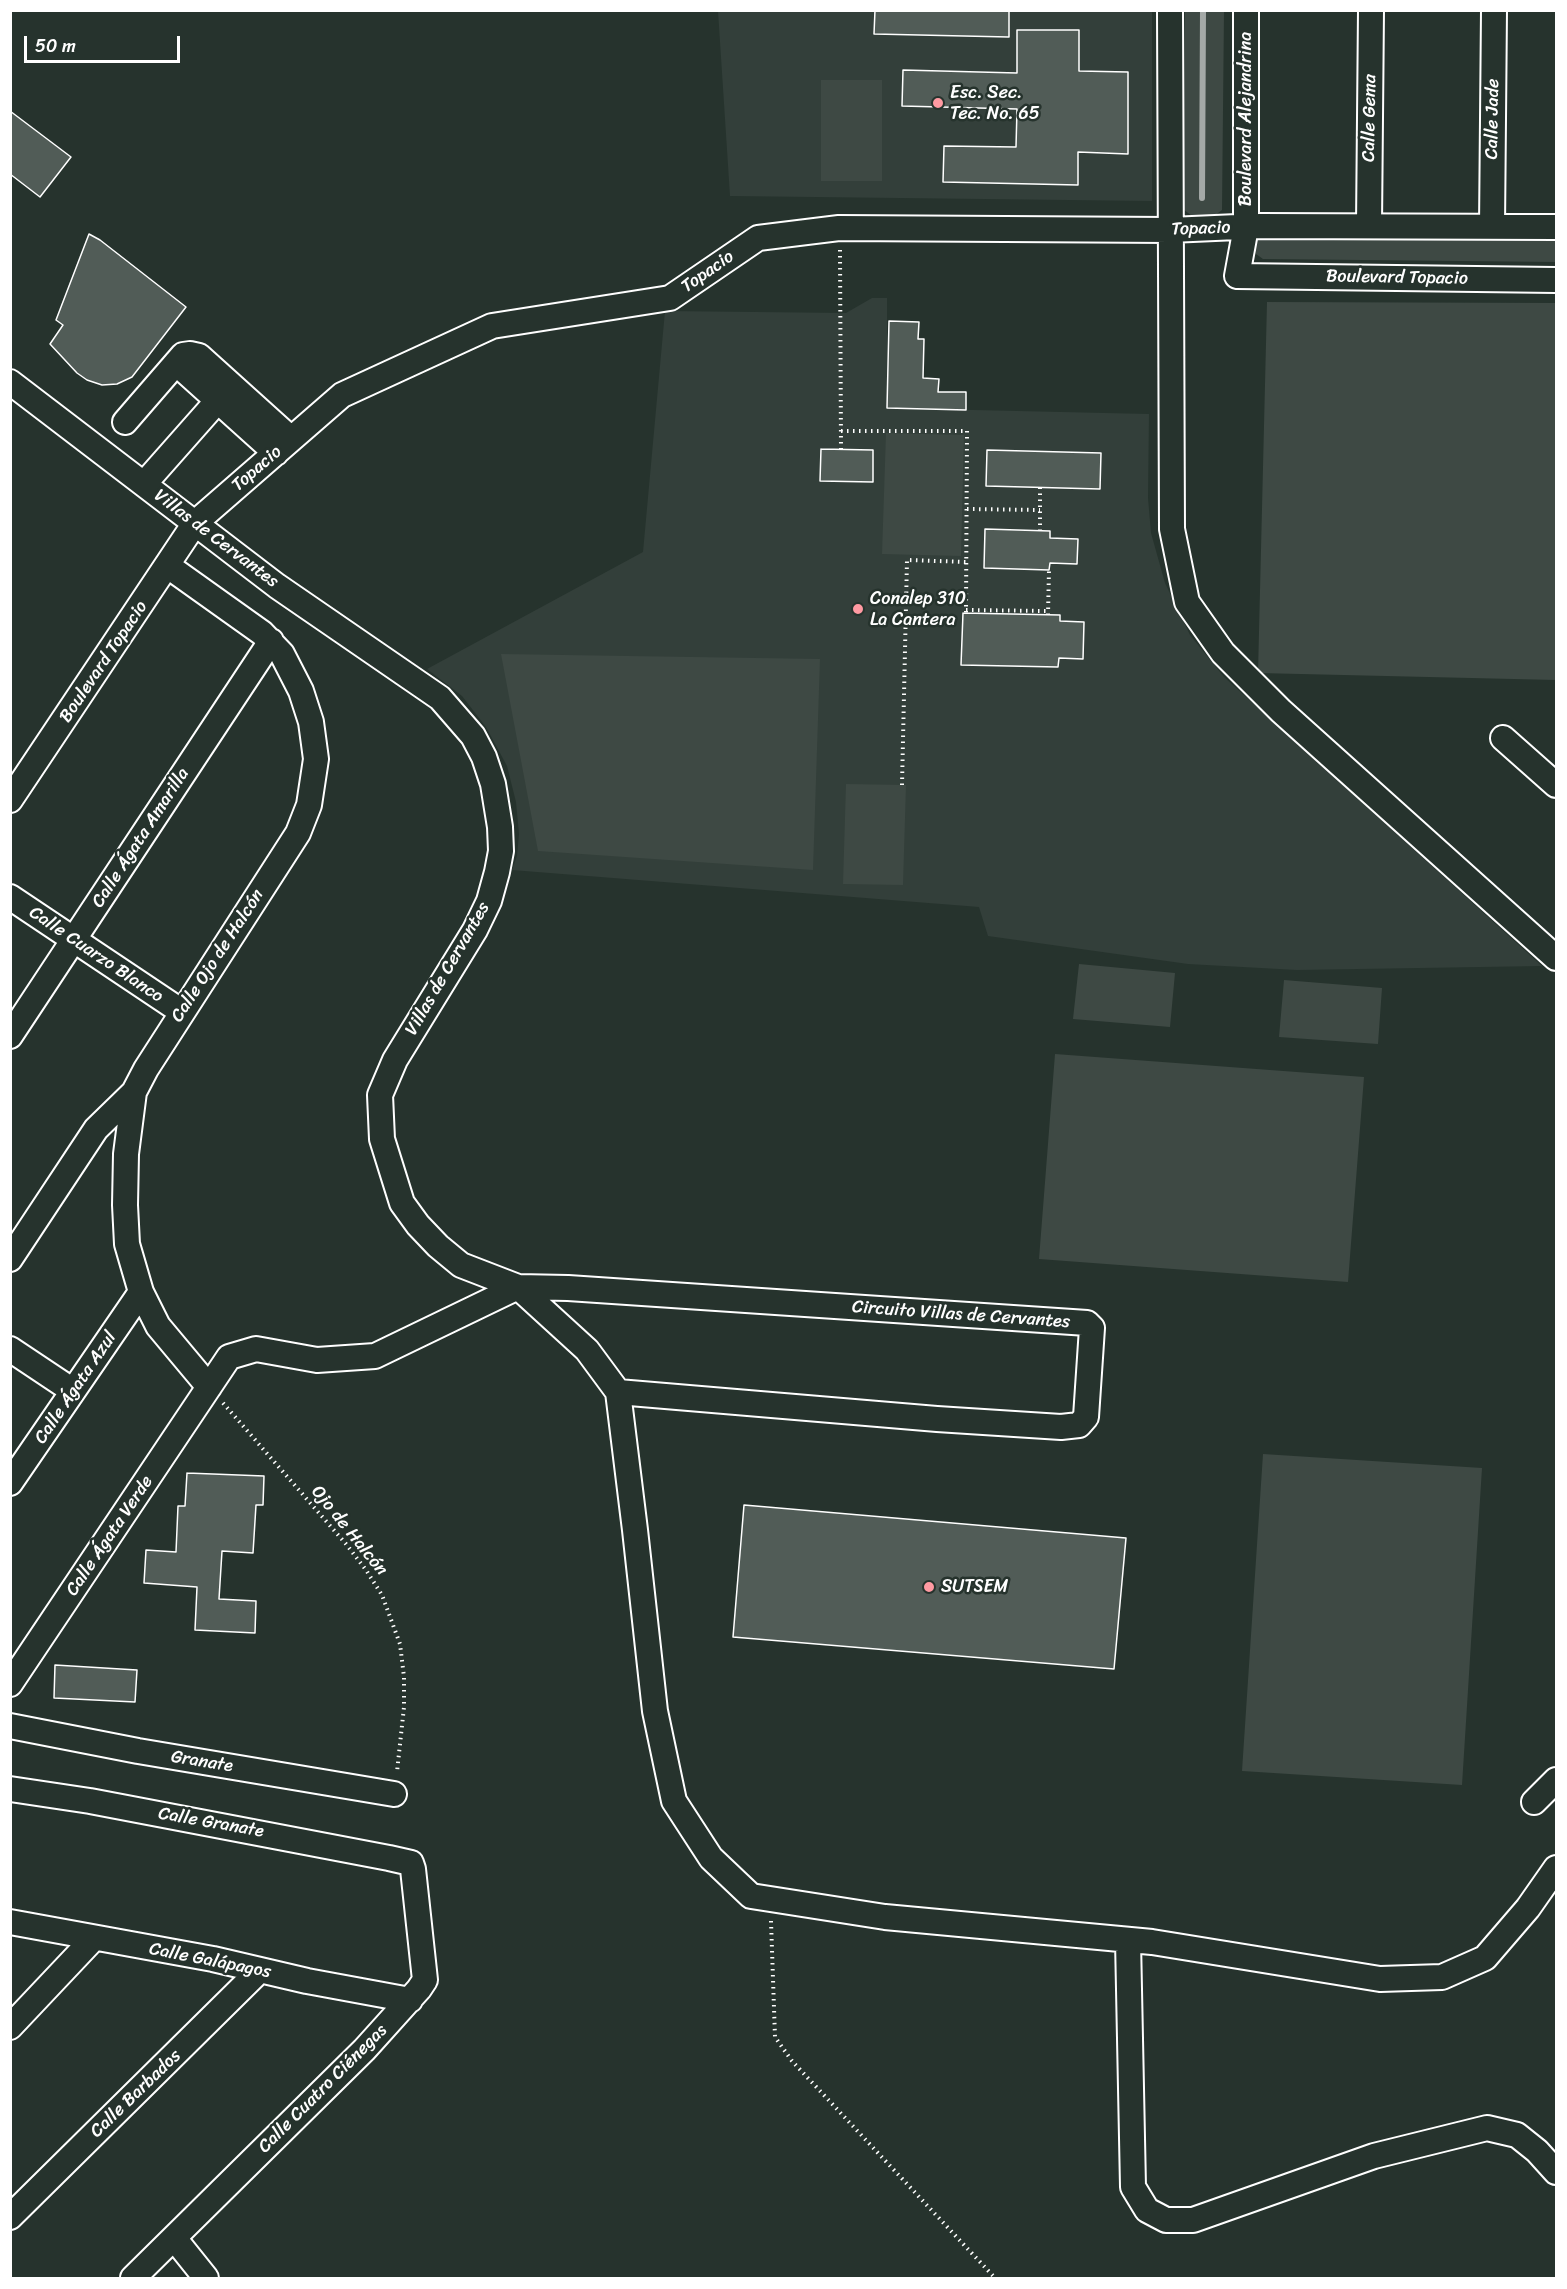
<!DOCTYPE html>
<meta charset="utf-8">
<style>
body{margin:0}
#map{position:relative;width:1567px;height:2289px;overflow:hidden;background:#26332d;font-family:Sriracha,sans-serif}
canvas{display:block}
.frame{position:absolute;inset:0;border:12px solid #fff;pointer-events:none}
.scale{position:absolute;left:24px;top:36px;width:156px;height:27px;box-sizing:border-box;border:3px solid #fff;border-top:0;padding-left:8px;font-size:18px;line-height:21px;white-space:nowrap;color:#fff;-webkit-text-stroke:4px #26332d;paint-order:stroke}
</style>
<div id="map">
<canvas width="1567" height="2289"></canvas>
<div class="frame"></div>
<div class="scale">50 m</div>
</div>
<script>
const ctx = document.querySelector('canvas').getContext('2d');
ctx.lineJoin = 'round';
function fillPath(path, color) { ctx.fillStyle = color; ctx.fill(path, 'evenodd'); }
const toPath = rows => new Path2D(rows.map(r => 'M' + r).join(''));
function trace(path, color, width, dash) { ctx.strokeStyle = color; ctx.lineWidth = width; ctx.lineCap = dash ? 'butt' : 'round'; ctx.setLineDash(dash || []); ctx.stroke(path); }
function drawText(font, color, halo, rows, align = 'center') {
  ctx.font = font + ' Sriracha,sans-serif'; ctx.lineWidth = 5; ctx.setLineDash([]); ctx.textBaseline = 'middle'; ctx.strokeStyle = halo; ctx.fillStyle = color; for (const [text, x, y, turn = 0] of rows) {
    ctx.save(); ctx.translate(x, y); ctx.rotate((+turn || 0) * Math.PI / 180); ctx.textAlign = isNaN(turn) ? turn : align; if (halo) ctx.strokeText(text, 0, 0); ctx.fillText(text, 0, 0); ctx.restore();
  }
}
fillPath(toPath([
 [718,11,1152,11,1152,201,730,196],
 [872,298,887,298,887,408,1149,414,1148,498,1151,533,1165,583,1190,635,1224,677,1542,966,1297,970,1188,964,988,936,979,907,512,870,517,856,519,834,516,802,507,766,486,727,462,696,427,669,643,552,665,311,846,313]
]), '#333f3a');
fillPath(toPath([
 [1185,11,1224,11,1222,210,1214,216,1202,219,1192,216,1183,209],
 [821,80,882,80,882,181,821,181],
 [1263,235,1556,238,1556,262,1263,259,1256,254,1253,247,1255,240],
 [1267,302,1556,303,1556,680,1258,673],
 [886,433,964,435,961,556,882,554],
 [501,654,820,659,813,870,538,851],
 [846,784,906,785,903,885,843,884],
 [1079,964,1175,973,1170,1027,1073,1019],
 [1284,980,1382,988,1378,1044,1279,1037],
 [1055,1054,1364,1077,1348,1282,1039,1259],
 [1263,1454,1482,1468,1462,1785,1242,1771]
]), '#3e4944');
trace(toPath([
 [1202,198,1203,10]
]), '#a4a9a7', 6);
const building = toPath([
 [875,10,1009,10,1009,37,874,34,875,10],
 [1017,30,1079,30,1079,71,1128,72,1128,154,1078,152,1078,185,943,182,944,146,1016,147,1017,109,902,106,903,70,1017,73,1017,30],
 [10,111,71,157,40,197,10,174,10,111],
 [89,234,100,240,186,307,132,377,117,384,102,385,87,380,77,373,50,344,63,325,56,320,89,234],
 [889,321,919,322,918,339,924,339,923,378,939,379,938,392,966,392,966,410,887,408,889,321],
 [821,449,873,450,873,482,820,481,821,449],
 [987,450,1101,453,1100,489,986,486,987,450],
 [985,529,1050,531,1050,538,1078,539,1077,564,1050,563,1049,570,984,568,985,529],
 [963,613,1060,615,1060,621,1084,622,1083,659,1059,658,1058,667,961,665,963,613],
 [187,1473,264,1476,263,1505,256,1505,253,1553,222,1551,219,1599,256,1601,255,1633,195,1630,197,1587,144,1583,146,1550,176,1552,178,1506,185,1506,187,1473],
 [744,1505,1126,1538,1114,1669,733,1637,744,1505],
 [55,1665,137,1670,135,1702,54,1698,55,1665]
]);
fillPath(building, '#515c57');
trace(building, '#fff', 1.5);
const minor = toPath([
 [1170,10,1172,529,1187,602,1223,653,1281,711,1556,958],
 [1246,10,1246,227,1237,276,1556,280],
 [1369,225,1371,10],
 [1492,227,1494,10],
 [176,363,276,453],
 [10,382,277,586,440,698,473,736,484,757,493,784,500,827,501,851,497,872,489,901,475,930,395,1060,380,1095,382,1139,402,1203,418,1225,438,1246,461,1265,518,1287,587,1350,618,1392,635,1530,655,1711,674,1801,711,1858,751,1896,885,1917,1152,1942,1380,1979,1442,1977,1485,1958,1528,1908,1556,1868],
 [125,422,183,355,190,354,199,356,291,439],
 [144,484,228,389],
 [168,566,262,633,282,654,301,691,311,722,316,759,309,805,298,833,146,1069,134,1092,126,1154,125,1205,127,1244,141,1292,158,1326,209,1387],
 [1503,738,1556,785],
 [10,800,195,523,342,395,492,326,670,298,758,238,839,228,1170,230,1260,226,1556,227],
 [10,897,182,1012],
 [10,1036,271,641],
 [10,1259,96,1129,134,1092],
 [10,1349,73,1391],
 [10,1483,141,1292],
 [10,1684,229,1357,256,1349,317,1360,375,1356,518,1287,568,1288,1087,1323,1092,1328,1086,1417,1079,1425,1061,1427,937,1419,618,1392],
 [10,1726,138,1751,394,1794],
 [10,1789,90,1801,389,1858,411,1863,413,1869,425,1980,419,1989,364,2050,133,2278],
 [1534,1802,1556,1780],
 [10,1922,213,1959,307,1981,410,2000],
 [1128,1940,1133,2187,1147,2210,1166,2220,1193,2220,1374,2156,1487,2128,1517,2135,1537,2151,1556,2172],
 [10,2027,94,1938],
 [10,2217,260,1970],
 [174,2238,206,2278]
]);
trace(minor, '#fff', 28);
trace(toPath([
 [840,250,841,449],
 [841,431,967,431,966,613],
 [967,509,1040,510],
 [1040,531,1040,487],
 [966,610,1048,611],
 [1048,615,1049,570],
 [902,785,907,560,967,562],
 [223,1403,346,1544,366,1570,382,1595,400,1644,404,1677,404,1707,397,1772],
 [771,1921,775,2037,792,2061,995,2278]
]), '#fff', 4, [1.5, 4.5]);
trace(minor, '#26332d', 24);
for (const [x, y, r, color] of [
 [938,103,6,"#ff9aa2"],
 [858,609,6,"#ff9aa2"],
 [929,1587,6,"#ff9aa2"]
]) { const dot = new Path2D(); dot.arc(x, y, r, 0, 2 * Math.PI); ctx.fillStyle = color; ctx.fill(dot); trace(dot, '#26332d', 2); }
drawText('18px', '#fff', '#26332d', [
 ["Esc. Sec.",950,93],
 ["Tec. No. 65",950,114],
 ["Conalep 310",870,599],
 ["La Cantera",870,620],
 ["SUTSEM",941,1587]
], 'left');
drawText('18px', '#fff', '#26332d', [
 ["Calle Gema",1370,118,-89],
 ["Boulevard Alejandrina",1246,119,-90],
 ["Calle Jade",1493,119,-89],
 ["Topacio",1201,229,-2],
 ["Topacio",708,272,-35],
 ["Boulevard Topacio",1397,278,1],
 ["Topacio",257,469,-41],
 ["Villas de Cervantes",216,539,37],
 ["Boulevard Topacio",104,662,-56],
 ["Calle Ágata Amarilla",141,838,-57],
 ["Calle Cuarzo Blanco",96,955,34],
 ["Calle Ojo de Halcón",218,956,-57],
 ["Villas de Cervantes",448,969,-60],
 ["Circuito Villas de Cervantes",961,1315,4],
 ["Calle Ágata Azul",76,1388,-56],
 ["Ojo de Halcón",349,1531,51],
 ["Calle Ágata Verde",110,1536,-56],
 ["Granate",202,1762,9],
 ["Calle Granate",211,1823,10],
 ["Calle Galápagos",210,1961,11],
 ["Calle Cuatro Ciénegas",323,2089,-45],
 ["Calle Barbados",136,2094,-44]
]);
</script>
